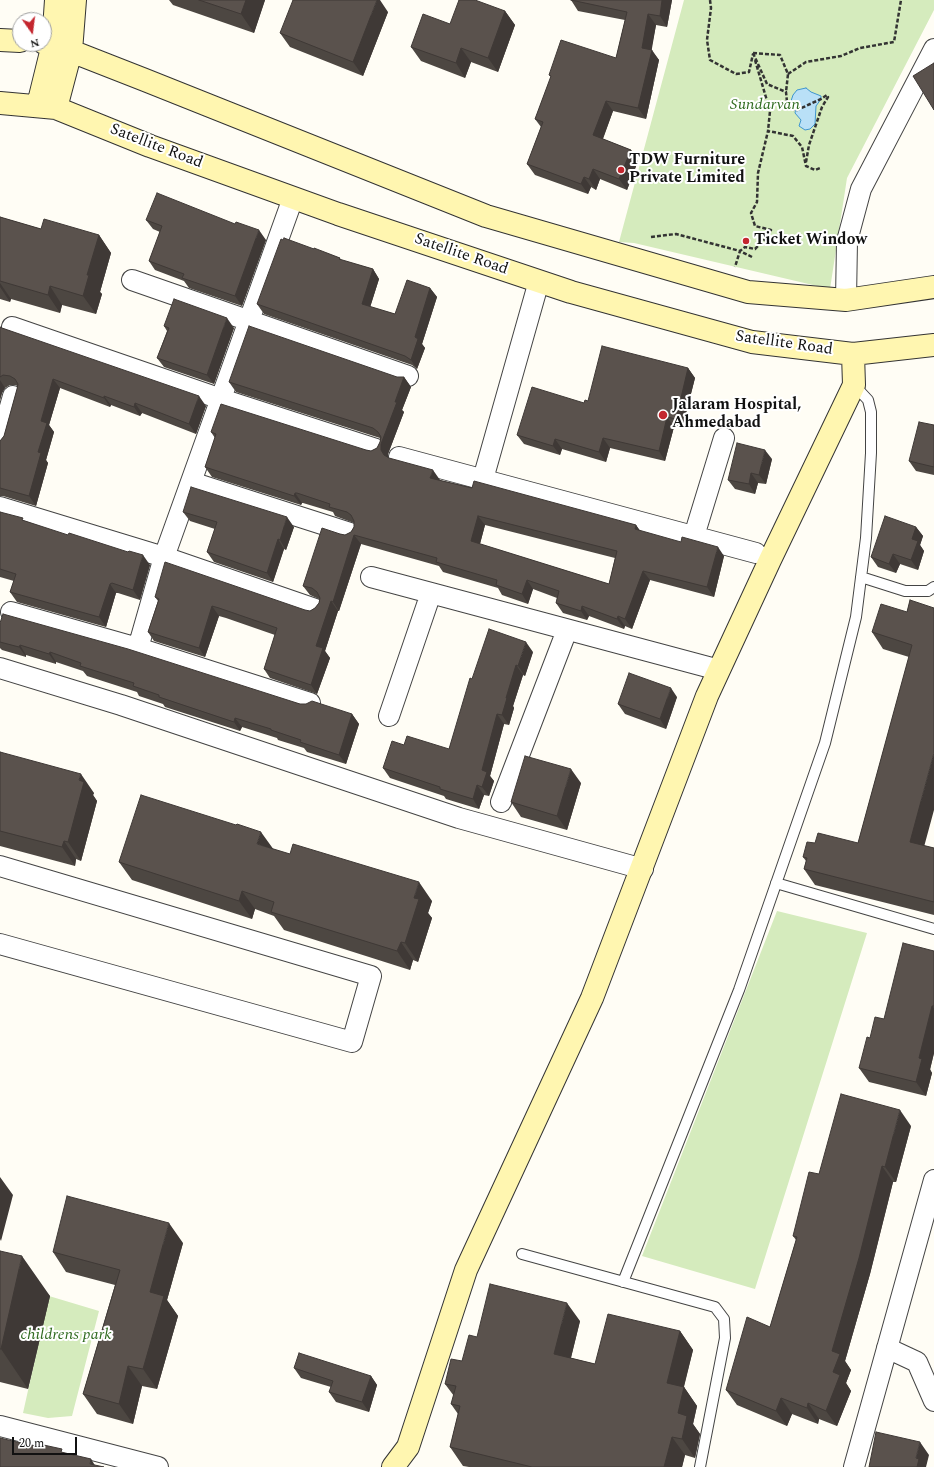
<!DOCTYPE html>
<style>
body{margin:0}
#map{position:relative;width:934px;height:1467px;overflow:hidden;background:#fffdf5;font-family:Spectral,serif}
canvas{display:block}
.north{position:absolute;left:12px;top:12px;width:40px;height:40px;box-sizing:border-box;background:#fff;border:1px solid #a0a0a0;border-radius:50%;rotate:166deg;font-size:11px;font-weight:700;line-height:16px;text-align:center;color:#111}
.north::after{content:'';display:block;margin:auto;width:14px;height:18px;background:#c4262e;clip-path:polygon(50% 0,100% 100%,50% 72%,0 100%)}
.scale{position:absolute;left:12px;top:1437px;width:65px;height:18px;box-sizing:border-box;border:2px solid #111;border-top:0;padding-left:5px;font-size:12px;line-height:14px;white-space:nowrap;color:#111;-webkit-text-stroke:3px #fff;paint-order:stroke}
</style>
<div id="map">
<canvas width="934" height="1467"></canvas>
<div class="north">N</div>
<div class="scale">20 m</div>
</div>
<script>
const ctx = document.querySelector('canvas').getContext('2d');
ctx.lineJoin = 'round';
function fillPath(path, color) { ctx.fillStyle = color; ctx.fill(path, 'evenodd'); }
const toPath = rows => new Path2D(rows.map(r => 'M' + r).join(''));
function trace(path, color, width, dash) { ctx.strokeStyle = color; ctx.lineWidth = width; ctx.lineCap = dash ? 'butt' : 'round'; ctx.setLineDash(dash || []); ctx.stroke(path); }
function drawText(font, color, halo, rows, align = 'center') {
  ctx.font = font + ' Spectral,serif'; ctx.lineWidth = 4; ctx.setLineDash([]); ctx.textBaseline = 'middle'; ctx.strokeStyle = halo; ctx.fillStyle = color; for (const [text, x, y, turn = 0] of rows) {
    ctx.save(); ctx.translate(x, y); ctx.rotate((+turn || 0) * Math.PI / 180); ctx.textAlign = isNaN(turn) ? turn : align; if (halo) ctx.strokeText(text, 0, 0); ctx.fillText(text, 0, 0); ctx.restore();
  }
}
fillPath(toPath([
 [684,0,934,0,934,10,847,178,830,289,634,243,619,242],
 [777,911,867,933,755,1289,642,1256],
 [49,1296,99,1311,72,1416,48,1418,23,1413]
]), '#d5ebbd');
const water = toPath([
 [806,88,811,92,821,96,821,99,816,106,815,124,810,129,805,130,799,126,801,120,795,113,796,107,791,101,793,95,797,90,806,88]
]);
fillPath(water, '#b9e0f7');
trace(water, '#3f96cf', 1);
const lane = toPath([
 [861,577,905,591,928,591,934,587],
 [776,883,934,929],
 [522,1254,715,1307,724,1319,725,1338,700,1467],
 [623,1282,739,990,825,743,856,617,866,538,871,453,871,412,868,400,854,385]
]);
const street = toPath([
 [132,280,408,376],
 [846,300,847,241,861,189,934,49],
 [12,327,221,399,376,449],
 [0,442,13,396],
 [399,457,756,553],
 [483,479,539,281],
 [191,482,350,533],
 [0,507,164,557,315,609],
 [694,536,724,438],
 [371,577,719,670],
 [11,612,138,648,310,703],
 [138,648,164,557,293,198],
 [0,668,121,705,459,818,643,869],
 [389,716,431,593],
 [501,802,567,630],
 [0,866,371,976,352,1042,0,944],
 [887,1348,917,1362,934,1401],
 [0,1426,158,1467],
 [854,1467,934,1180]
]);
const secondary = toPath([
 [0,40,20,41],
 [44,43,53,44,145,80,486,216,748,292,846,300,934,287],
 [0,103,56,108,150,146,338,214,571,292,752,342,853,354,934,345],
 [38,105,53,44,56,0],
 [56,108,71,51,75,0],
 [393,1467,408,1447,466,1270,592,998,707,696,770,560,854,385,853,354]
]);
trace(lane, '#444', 12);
trace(street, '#444', 22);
trace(secondary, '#333', 24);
trace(toPath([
 [710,0,711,8,707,40,710,60,736,74,749,72,753,54],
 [753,53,767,84,786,92,787,102,795,111,821,99,827,95,828,97,822,107,809,145,806,162],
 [753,53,780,55,788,74,786,92],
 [755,60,770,111,768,131],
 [788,74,806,62,841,56,860,48,894,42,901,0],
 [651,237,676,234,740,251,735,267],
 [752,257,740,251,745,247,755,249,767,237,771,230,755,226,751,213,757,202,758,173,768,131,793,136,802,147,806,166,815,170,820,168]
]), '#333', 2.5, [4, 2]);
trace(lane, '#fff', 10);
trace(street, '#fff', 20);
trace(secondary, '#fff6b0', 22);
fillPath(toPath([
 [169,0,265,0,254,33,173,5],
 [571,0,672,0,667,27,656,25,651,50,659,60,646,119,613,111,603,139,631,150,638,161,627,190,600,179,596,190,591,187,588,194,535,175,527,164,541,127,535,119,551,77,549,75,616,58,625,20,578,11],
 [505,11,515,25,498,72,471,62,465,78,421,61,411,47,450,24],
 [388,12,363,76,290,47,280,33],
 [0,217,41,229,99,235,111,253,100,292,102,294,96,314,62,305,60,313,11,299,10,302,0,299],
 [146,220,266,240,242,306,189,288,184,281,155,270,149,261,160,232,153,229],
 [314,249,340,258,341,260,373,269,379,279,370,307,395,314,430,288,437,297,422,344,425,348,417,369,412,365,264,314,257,304],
 [164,326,234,328,214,384,164,367,157,358,167,331],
 [0,327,2,328,206,406,196,434,142,413,140,416,111,405,110,407,60,388,49,425,54,432,46,460,48,463,36,506,3,496,0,496,0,441,4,436,17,389,17,386,16,385,10,385,5,388,2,393,0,400],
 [688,368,695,378,682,429,674,427,665,461,610,448,606,462,562,449,560,455,524,444,517,435,588,401],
 [397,377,404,377,411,387,402,410,404,412,388,454,388,458,440,480,439,480,636,525,640,531,724,556,714,597,650,580,632,629,625,626,624,629,589,616,587,620,563,613,556,603,557,598,533,589,528,604,502,595,498,588,443,572,439,566,361,544,339,611,338,611,325,651,330,658,317,694,270,678,264,669,275,635,226,618,219,616,205,657,154,641,148,632,158,601,155,597,310,611,315,608,319,603,319,599,310,595,303,586,340,534,345,535,351,532,354,527,354,523,335,516,333,512,303,503,302,503,301,505,212,477,205,467,215,438,211,432,366,450,371,451,377,448,380,442,380,438,236,392,229,382],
 [485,525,615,558,609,584,480,544],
 [934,425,934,475,916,471,909,461],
 [772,459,766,484,758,483,755,494,735,489,728,480],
 [0,512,25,521,150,565,140,600,118,593,116,593,106,627,17,602,10,592,14,581,0,577],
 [183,512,294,527,286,550,284,549,273,582,214,562,207,552,215,529,190,521],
 [916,527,923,536,920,545,924,551,918,570,900,564,896,573,878,567,871,557],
 [910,600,924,846,934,848,934,915,815,885,804,869,806,861,803,857,815,843,858,843,909,657,883,649,872,632,907,612],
 [0,623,300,704,352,714,359,724,346,764,307,752,304,748,278,740,277,738,242,727,240,731,165,707,163,704,139,696,137,692,87,676,83,671,56,662,56,664,26,655,26,657,2,650,0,648],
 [533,652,525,676,523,675,513,706,514,708,509,725,504,724,490,776,494,781,489,796,484,795,479,809,446,799,444,796,390,778,383,768,449,749,472,679],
 [677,697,666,729,625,714,618,704],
 [0,752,94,793,93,795,97,801,81,861,76,859,75,866,0,846],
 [581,783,567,830,521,817,511,802],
 [273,849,432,901,428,913,432,918,418,962,413,960,410,970,284,930,274,916,255,909,252,919,132,880,119,862],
 [934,951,934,1053,930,1070,932,1073,926,1096,869,1082,859,1068,870,1038],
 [911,1126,896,1182,893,1182,870,1274,845,1361,851,1370,846,1383,851,1391,837,1426,819,1419,818,1424,792,1414,787,1426,737,1405,726,1390,770,1327,796,1240,793,1236,819,1174],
 [183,1243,167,1300,178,1316,157,1389,142,1386,133,1424,97,1414,83,1394,115,1285,66,1272,53,1252],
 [0,1251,50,1296,28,1389,0,1382],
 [580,1321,571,1358,595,1364,680,1331,693,1350,684,1387,697,1406,693,1424,700,1434,695,1458,685,1455,682,1467,469,1467,463,1466,450,1447,458,1414,451,1404,454,1396,445,1384,462,1361,477,1337],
 [294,1368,371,1376,377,1385,369,1412,336,1402,329,1392,331,1387,301,1378]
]), '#4d4742');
fillPath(toPath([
 [246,0,265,0,254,33,241,14],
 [377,0,380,0,388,12,363,76,353,62],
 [662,0,672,0,667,27,660,16],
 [505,11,515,25,498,72,488,58],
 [648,14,656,25,651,54,652,50,659,60,646,119,638,108,642,48],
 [461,48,471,62,465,78,456,63],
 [606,101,613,111,600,146,593,135],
 [631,150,638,161,627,190,619,179],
 [593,169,600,179,596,190,589,179],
 [584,177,591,187,588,194,581,184],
 [259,230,266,240,242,306,235,296],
 [99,235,111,253,100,292,102,294,96,314,83,296,87,275],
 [373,269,379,279,368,314,362,304],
 [0,283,11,299,10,302,0,287],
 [50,286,62,305,60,313,48,295],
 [430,288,437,297,422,344,425,348,417,369,411,360,415,337],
 [227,318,234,328,214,384,207,375],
 [688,368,695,378,682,429,676,419],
 [404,377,411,387,402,410,404,412,388,454,388,460,384,455,381,450,381,444,395,402],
 [53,379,60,388,49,425,54,432,46,460,48,463,36,506,29,496,38,452,41,421],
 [0,380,5,388,2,393,0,400],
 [104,396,111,405,110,407,104,398],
 [199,396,206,406,196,434,189,424],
 [135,403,142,413,140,416,134,407],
 [667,417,674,427,665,461,659,451],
 [603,438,610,448,606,462,599,452],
 [555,439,562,449,560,455,553,446],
 [765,450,772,459,766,484,759,475],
 [433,470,440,480,437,488,430,478],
 [751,473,758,483,755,494,749,484],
 [295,493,302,503,301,505,294,496],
 [478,516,485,525,478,551,471,541],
 [287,517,294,527,286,550,280,540],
 [636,525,643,535,635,529],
 [916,527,923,536,920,545,924,551,918,570,911,560,912,539],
 [354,535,361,544,339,611,333,602],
 [278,539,284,549,273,582,267,573],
 [718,547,724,556,714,597,707,587],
 [893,554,900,564,896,573,889,564],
 [143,555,150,565,140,600,133,590],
 [643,571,650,580,632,629,625,619],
 [527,580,533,589,528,604,522,594],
 [110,584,116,593,106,627,99,617],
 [331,601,338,611,325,651,330,658,317,694,311,685,316,646],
 [212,606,219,616,205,657,199,648],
 [582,606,589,616,587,620,581,611],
 [618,616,625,626,624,629,617,619],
 [526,642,533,652,525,676,518,666],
 [20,645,26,655,26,657,19,647],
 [50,652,56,662,56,664,49,654],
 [516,665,523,675,513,706,514,708,509,725,502,715,506,698],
 [671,688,677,697,666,729,660,719],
 [352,714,359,724,346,764,339,755],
 [497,714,504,724,490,776,494,781,489,796,482,787,482,770],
 [235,718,242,727,240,731,234,722],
 [934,753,934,810,921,858,910,842],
 [571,769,581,783,567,830,557,816],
 [81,774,94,793,93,795,97,801,81,861,68,842,79,780],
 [477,785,484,795,479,809,473,799],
 [261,832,274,850,257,844],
 [64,841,76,859,75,866,62,847],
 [419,882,432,901,428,913,432,918,418,962,405,943,414,898],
 [242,891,255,909,252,919,239,901],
 [401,942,413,960,410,970,397,951],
 [932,1006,934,1008,934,1053,930,1069,932,1073,926,1096,916,1082,919,1058],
 [900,1110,911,1126,896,1182,885,1167],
 [882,1166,893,1182,870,1274,845,1361,851,1370,846,1383,851,1391,837,1426,826,1411,833,1372,832,1351],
 [0,1177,13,1195,1,1241,0,1239],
 [169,1223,183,1243,167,1300,178,1316,157,1389,143,1369,150,1292],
 [22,1256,50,1296,28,1389,1,1349],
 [567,1303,580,1321,567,1373,554,1354],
 [680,1331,693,1350,680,1401,667,1383],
 [128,1366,142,1386,133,1424,119,1404],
 [371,1376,377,1385,369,1412,362,1402],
 [684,1387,697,1406,693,1424,700,1434,695,1458,682,1439,678,1413],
 [781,1398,792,1414,787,1426,776,1411],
 [808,1403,819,1419,818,1424,807,1408],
 [672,1437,685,1455,682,1467,664,1467],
 [920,1442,929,1455,926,1467,917,1467,916,1458],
 [91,1459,96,1467,90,1464]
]), '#3f3936');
const building = toPath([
 [199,0,246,0,241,14,199,0],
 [293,0,377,0,353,62,280,33,293,0],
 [459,0,475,0,505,11,488,58,461,48,456,63,411,47,423,14,450,24,459,0],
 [571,0,662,0,660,16,648,14,642,48,652,50,638,108,606,101,593,135,631,150,619,179,593,169,589,179,584,177,581,184,527,164,543,122,535,119,551,76,549,75,561,40,616,58,627,12,571,0],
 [934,63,934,110,913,76,934,63],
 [157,193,235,224,236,222,259,230,235,296,182,278,184,274,149,261,162,226,146,220,157,193],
 [0,217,41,229,44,219,99,235,87,275,89,275,83,296,50,286,48,295,0,281,0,217],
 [284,238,314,249,314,248,340,258,339,259,373,269,362,304,395,314,407,280,430,288,415,337,418,339,411,360,405,356,257,304,281,239,283,240,284,238],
 [174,299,227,318,207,375,157,358,169,328,164,326,174,299],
 [249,326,397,377,404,377,395,402,397,402,381,444,381,450,384,455,389,458,433,470,430,478,472,488,474,481,636,525,635,529,681,542,682,537,718,547,707,587,643,571,625,619,618,616,617,619,582,606,581,611,556,603,559,591,527,580,522,594,496,585,497,580,436,562,437,558,354,535,333,602,331,601,316,646,323,648,311,685,264,669,277,628,219,608,212,606,199,648,148,632,159,599,155,597,165,562,305,610,310,611,315,608,319,603,320,598,317,592,312,588,303,586,322,528,340,534,345,535,351,532,354,527,354,521,351,515,347,512,329,507,330,504,297,493,295,493,294,496,205,467,216,434,211,432,221,404,366,450,371,451,377,448,380,442,381,437,378,432,373,428,229,382,249,326],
 [478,516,617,551,609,584,471,541,478,516],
 [0,327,2,328,199,396,189,424,135,403,134,407,104,396,104,398,53,379,41,421,47,423,38,452,41,453,29,496,0,488,0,441,4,436,17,389,18,384,15,379,10,376,3,375,0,377,0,327],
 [602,346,688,368,676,419,667,417,659,451,603,438,599,452,555,439,553,446,517,435,532,387,584,403,585,400,588,401,602,346],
 [919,422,934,425,934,467,909,461,919,422],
 [737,443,765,450,759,475,751,473,749,484,728,480,737,443],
 [191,487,287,517,280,540,278,539,267,573,207,552,217,522,183,512,191,487],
 [0,512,23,518,22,520,68,535,69,533,128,552,129,551,143,555,133,590,112,583,110,584,99,617,10,592,16,574,0,569,0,512],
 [885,516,916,527,912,539,918,541,911,560,893,554,889,564,871,557,885,516],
 [910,600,934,608,934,753,910,842,934,848,934,902,804,869,807,858,803,857,807,842,815,843,818,833,858,843,912,645,872,632,881,604,907,612,910,600],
 [3,614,128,649,300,704,306,704,312,701,352,714,339,755,300,742,301,740,271,730,271,729,235,718,234,722,159,697,159,695,133,686,134,683,80,666,81,663,50,652,49,654,20,645,19,647,0,642,0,623,3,614],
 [489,629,526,642,518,666,516,665,506,698,507,698,502,715,497,714,482,770,487,772,482,787,477,785,473,799,440,789,440,787,383,768,392,741,404,745,407,736,449,749,470,678,472,679,489,629],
 [629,673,671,688,660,719,618,704,629,673],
 [0,752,81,774,79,780,84,782,68,842,64,841,62,847,0,831,0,752],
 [525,756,571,769,557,816,511,802,525,756],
 [141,795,236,825,237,824,261,832,257,844,290,854,293,844,419,882,414,898,419,899,405,943,401,942,397,951,271,912,274,902,242,891,239,901,119,862,141,795],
 [903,943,934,951,934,1006,932,1006,919,1058,922,1059,916,1082,859,1068,867,1037,870,1038,875,1017,884,1019,903,943],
 [841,1094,900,1110,885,1167,882,1166,859,1258,832,1351,840,1354,833,1372,840,1375,826,1411,808,1403,807,1408,781,1398,776,1411,726,1390,747,1317,770,1327,797,1237,793,1236,809,1172,819,1174,841,1094],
 [67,1196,169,1223,150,1292,164,1296,143,1369,128,1366,119,1404,83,1394,120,1270,53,1252,67,1196],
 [0,1251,22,1256,1,1349,0,1349,0,1251],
 [490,1284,567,1303,554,1354,595,1364,608,1314,680,1331,667,1383,684,1387,678,1413,687,1416,682,1439,672,1437,664,1467,532,1467,450,1447,460,1406,451,1404,456,1386,445,1384,451,1359,462,1361,469,1335,477,1337,490,1284],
 [299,1353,371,1376,362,1402,329,1392,333,1381,294,1368,299,1353],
 [876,1432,920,1442,916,1458,919,1459,917,1467,869,1467,876,1432],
 [0,1438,38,1447,39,1444,62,1449,61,1452,91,1459,90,1464,104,1467,0,1467,0,1438]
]);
fillPath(building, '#5a524d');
trace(building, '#3f3936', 1);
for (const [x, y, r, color] of [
 [621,170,4,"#c4262e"],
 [746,241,4,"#c4262e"],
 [663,415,5,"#c4262e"]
]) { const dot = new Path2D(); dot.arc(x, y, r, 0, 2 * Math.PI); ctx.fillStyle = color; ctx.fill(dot); trace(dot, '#fff', 1.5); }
drawText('italic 16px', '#2f6b1f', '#fff', [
 ["Sundarvan",765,106],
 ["childrens park",66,1336]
]);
drawText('16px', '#111', '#fff', [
 ["Satellite Road",156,147,21],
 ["Satellite Road",461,255,19],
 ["Satellite Road",784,344,8]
]);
drawText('bold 16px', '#111', '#fff', [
 ["TDW Furniture",629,161],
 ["Private Limited",629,179],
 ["Ticket Window",754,241],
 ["Jalaram Hospital,",672,406],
 ["Ahmedabad",672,424]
], 'left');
</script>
